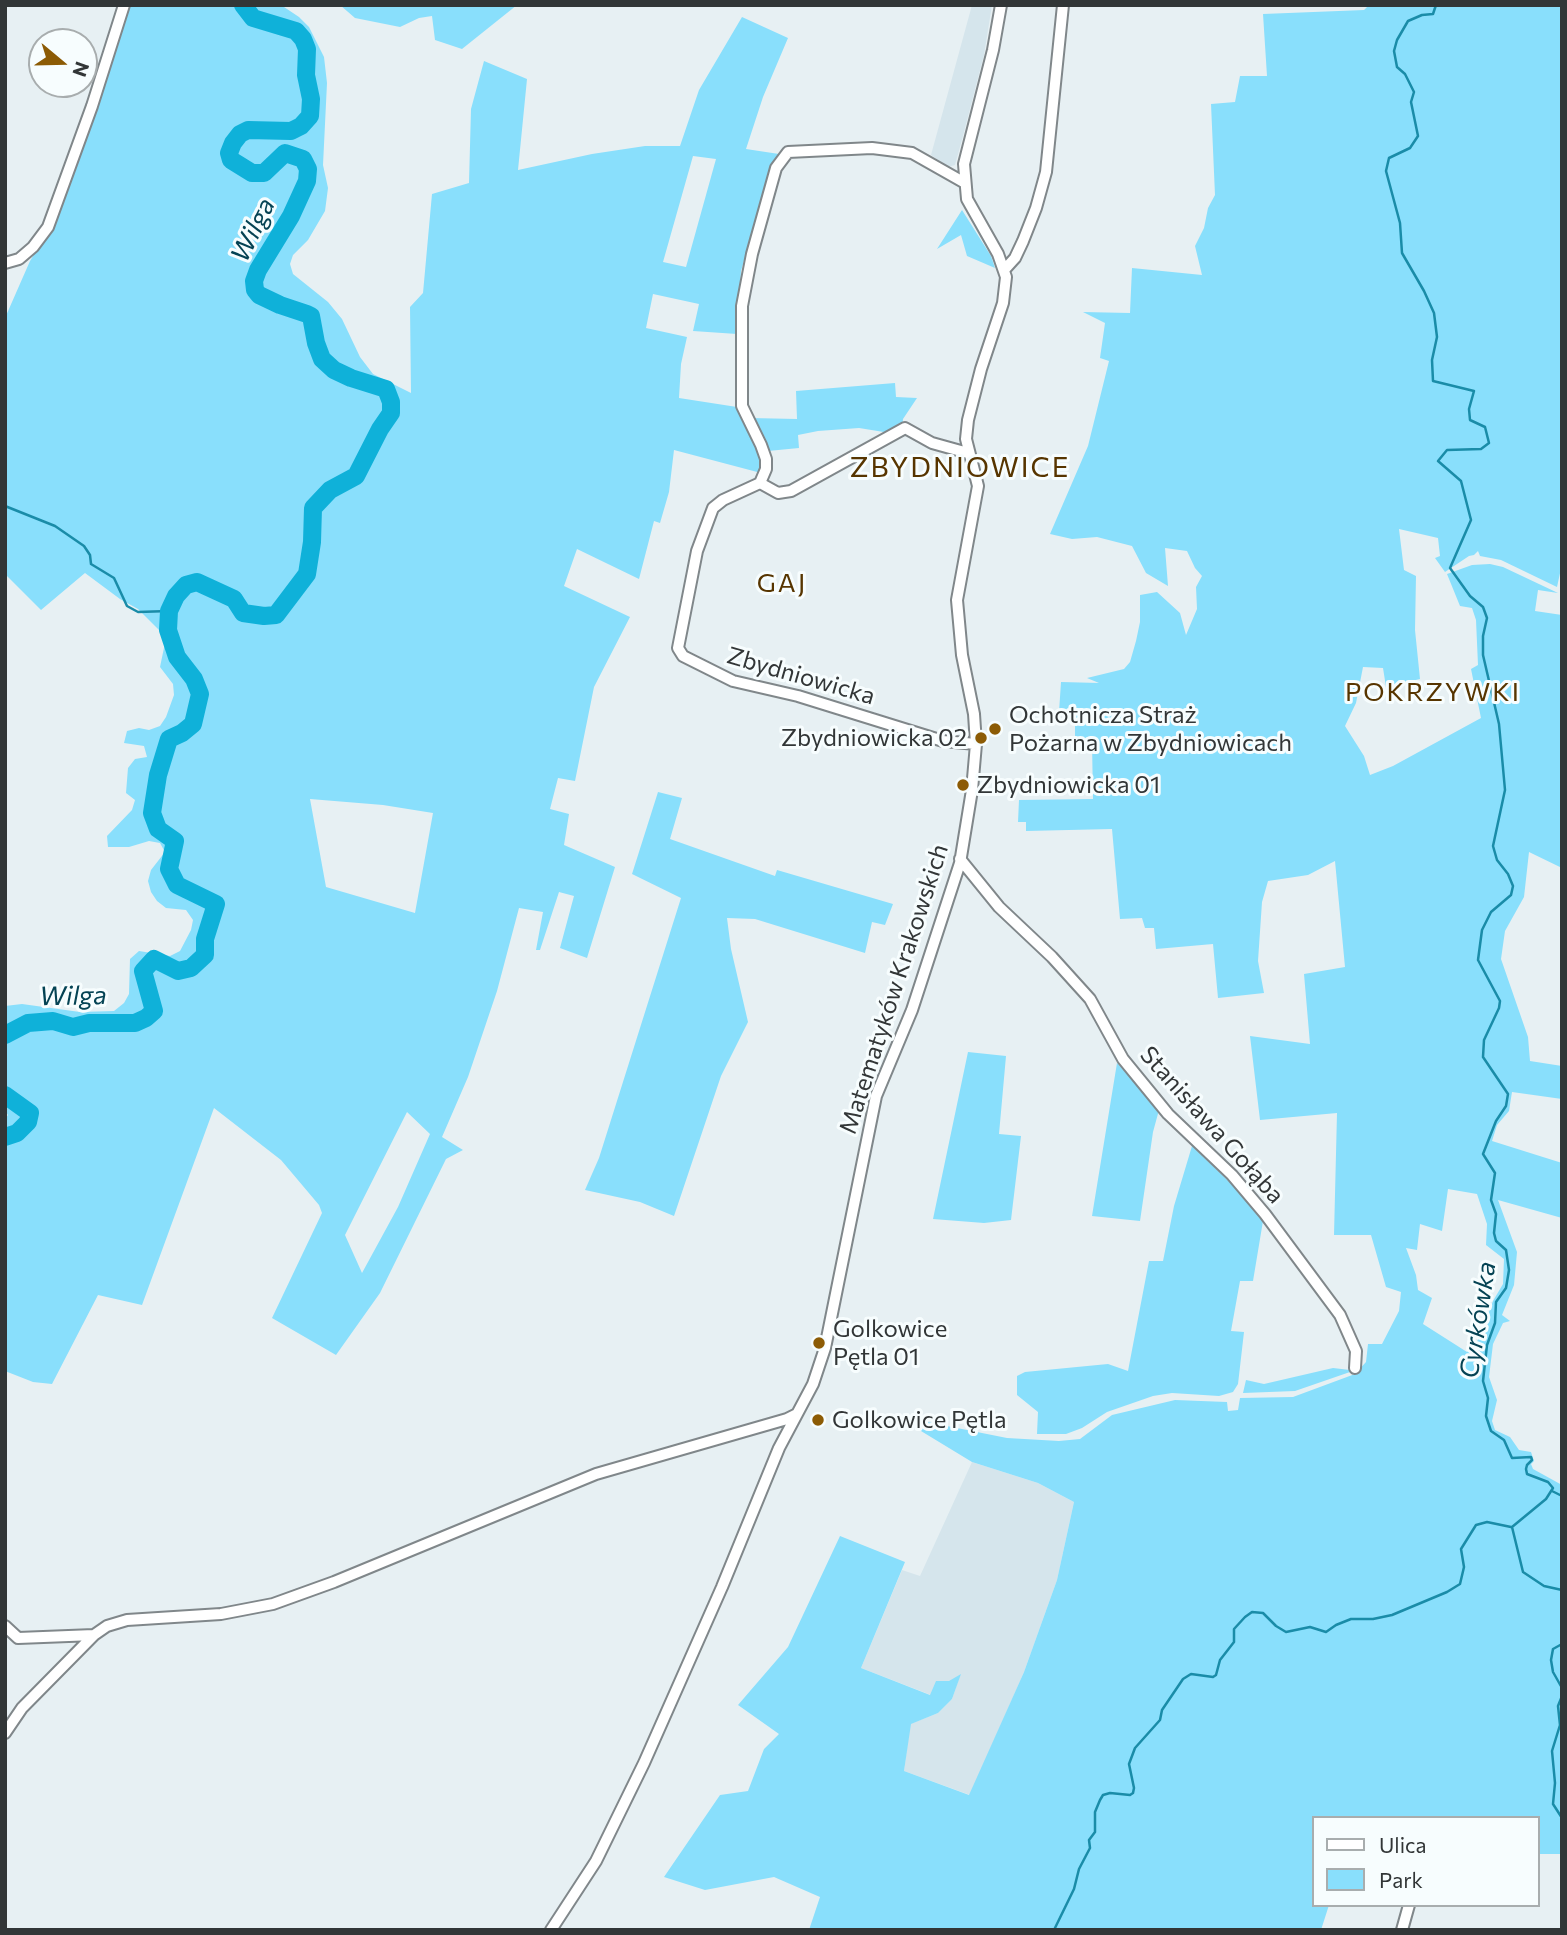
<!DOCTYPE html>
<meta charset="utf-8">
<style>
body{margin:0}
#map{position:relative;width:1567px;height:1935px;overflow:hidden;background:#e7f0f3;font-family:Commissioner,sans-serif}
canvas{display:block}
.frame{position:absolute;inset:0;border:7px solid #323637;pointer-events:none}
.legend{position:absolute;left:1312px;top:1816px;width:228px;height:91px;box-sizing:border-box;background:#f7fdfe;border:2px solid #a8adae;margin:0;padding:9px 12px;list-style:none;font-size:21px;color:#323637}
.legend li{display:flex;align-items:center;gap:14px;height:35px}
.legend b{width:35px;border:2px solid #a8adae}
.north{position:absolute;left:28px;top:28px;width:70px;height:70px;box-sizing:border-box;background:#f7fdfe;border:2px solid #a8adae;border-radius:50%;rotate:109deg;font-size:19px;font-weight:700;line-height:28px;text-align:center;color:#323637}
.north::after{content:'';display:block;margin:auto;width:24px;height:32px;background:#8c5b05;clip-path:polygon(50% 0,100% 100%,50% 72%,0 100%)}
</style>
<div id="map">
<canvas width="1567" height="1935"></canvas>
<div class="frame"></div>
<ul class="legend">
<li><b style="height:9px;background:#fff"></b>Ulica</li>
<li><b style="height:19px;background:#89dffc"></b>Park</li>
</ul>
<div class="north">N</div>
</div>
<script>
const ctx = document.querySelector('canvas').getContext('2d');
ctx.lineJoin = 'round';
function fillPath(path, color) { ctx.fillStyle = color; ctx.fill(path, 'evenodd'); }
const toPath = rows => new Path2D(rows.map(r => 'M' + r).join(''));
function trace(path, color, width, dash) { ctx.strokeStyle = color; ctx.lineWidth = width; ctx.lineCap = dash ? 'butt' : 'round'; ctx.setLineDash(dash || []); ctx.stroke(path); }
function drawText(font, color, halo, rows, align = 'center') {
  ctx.font = font + ' Commissioner,sans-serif'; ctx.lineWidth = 6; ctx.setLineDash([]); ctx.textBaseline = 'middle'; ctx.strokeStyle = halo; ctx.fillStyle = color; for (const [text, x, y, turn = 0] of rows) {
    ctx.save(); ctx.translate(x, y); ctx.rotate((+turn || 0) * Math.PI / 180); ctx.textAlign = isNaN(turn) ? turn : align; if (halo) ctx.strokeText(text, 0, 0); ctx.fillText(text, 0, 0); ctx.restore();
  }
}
fillPath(toPath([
 [972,5,992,5,984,55,963,136,955,165,948,167,931,155],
 [972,1462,1038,1483,1074,1502,1057,1580,1024,1672,970,1795,904,1771,910,1724,938,1713,952,1699,960,1675,931,1695,861,1668,902,1570,920,1576]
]), '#d5e5ec');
fillPath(toPath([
 [127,5,281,5,299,17,309,27,324,57,327,83,323,165,328,188,325,211,308,240,293,255,290,264,293,274,328,302,342,319,360,357,373,374,411,393,410,307,423,293,432,194,469,183,471,109,484,61,527,79,518,170,592,154,645,146,680,146,699,90,742,17,788,38,763,97,746,149,779,154,760,206,741,271,737,334,693,331,699,304,653,294,646,328,687,337,681,364,679,398,737,407,749,434,762,455,761,473,674,450,669,492,660,523,654,521,639,579,577,549,564,586,630,617,594,687,575,781,558,778,550,809,569,814,564,845,615,867,587,958,560,948,574,896,559,892,540,950,536,950,543,912,519,908,497,991,468,1077,442,1137,463,1150,446,1159,380,1293,336,1355,272,1318,322,1213,319,1205,281,1160,214,1108,142,1305,98,1295,52,1384,33,1382,5,1371,5,1119,8,1115,5,1111,5,1006,22,1004,80,1012,114,1011,124,1003,129,994,130,959,139,951,170,956,180,951,191,930,193,920,186,910,166,908,157,901,151,892,148,881,151,870,165,852,160,843,149,841,129,847,108,847,107,836,132,810,135,800,126,793,128,768,135,759,147,757,144,746,124,743,127,731,139,728,149,730,160,726,166,717,174,695,173,684,160,667,165,643,162,633,138,609,120,599,85,573,41,610,5,574,5,318,30,261,51,227],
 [693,156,716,159,686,267,663,262],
 [310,799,383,805,433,813,415,913,326,887],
 [407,1112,430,1134,398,1207,362,1273,345,1235],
 [340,5,517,5,462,49,435,40,432,16,419,18,400,27,355,18],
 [1369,5,1562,5,1562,564,1557,587,1501,560,1480,556,1478,551,1474,555,1469,556,1445,572,1435,558,1440,556,1438,538,1399,529,1404,570,1416,576,1415,630,1420,679,1386,687,1383,668,1363,667,1356,703,1345,726,1364,756,1370,775,1393,766,1481,718,1471,669,1478,665,1476,620,1472,608,1460,606,1447,574,1472,565,1490,564,1503,567,1558,593,1538,590,1535,611,1562,615,1562,868,1529,852,1524,897,1505,931,1501,959,1528,1037,1530,1061,1562,1066,1562,1099,1512,1092,1509,1111,1497,1125,1492,1141,1562,1163,1562,1218,1498,1200,1517,1252,1514,1285,1502,1315,1510,1321,1503,1323,1493,1344,1489,1377,1497,1400,1492,1421,1495,1430,1510,1437,1519,1450,1531,1452,1534,1461,1531,1464,1533,1469,1562,1485,1562,1854,1537,1854,1537,1818,1313,1818,1313,1905,1329,1905,1321,1930,809,1930,820,1897,774,1877,705,1890,664,1877,720,1795,748,1791,764,1749,779,1734,738,1705,788,1647,840,1536,905,1562,861,1668,930,1695,936,1681,949,1681,961,1674,952,1699,938,1713,911,1724,904,1771,969,1795,1024,1672,1057,1580,1074,1502,1038,1483,972,1462,921,1431,912,1419,1007,1438,1059,1441,1080,1439,1112,1415,1175,1400,1227,1402,1228,1411,1238,1410,1240,1398,1293,1397,1355,1374,1366,1362,1368,1344,1382,1344,1399,1311,1401,1292,1386,1287,1371,1235,1334,1235,1337,1113,1260,1120,1250,1036,1310,1044,1304,974,1345,967,1335,861,1308,875,1268,881,1262,902,1258,961,1264,993,1218,998,1213,944,1156,949,1154,928,1145,928,1142,918,1120,919,1112,829,1026,831,1026,822,1018,822,1019,800,1093,799,1092,742,1075,741,1075,712,1059,712,1061,682,1099,683,1087,678,1124,669,1130,662,1136,641,1140,622,1140,595,1157,592,1180,613,1186,635,1197,609,1196,587,1202,576,1195,568,1187,551,1165,548,1168,586,1146,573,1132,546,1097,537,1072,539,1050,534,1088,446,1109,361,1100,358,1105,323,1083,312,1130,313,1132,268,1202,275,1195,246,1204,228,1208,208,1215,195,1211,104,1235,102,1240,76,1267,76,1263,14,1364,10],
 [1448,1189,1477,1194,1487,1224,1486,1245,1504,1259,1503,1284,1493,1301,1478,1340,1467,1352,1423,1324,1432,1298,1418,1290,1416,1275,1406,1248,1417,1250,1420,1224,1442,1231],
 [962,210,991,256,995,268,967,256,961,235,937,249],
 [895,383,896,397,917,398,903,419,902,428,890,433,859,428,818,431,798,435,799,448,768,451,750,418,797,419,796,391],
 [658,792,682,798,670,839,775,876,777,870,893,904,885,925,872,922,865,953,755,919,727,918,731,949,748,1022,721,1076,674,1216,640,1202,585,1190,599,1158,681,898,632,874],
 [968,1052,1006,1056,999,1134,1021,1136,1011,1220,984,1223,933,1219],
 [1117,1063,1159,1110,1153,1132,1140,1221,1092,1216],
 [1192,1146,1244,1196,1263,1221,1253,1281,1240,1281,1231,1331,1244,1332,1238,1384,1233,1392,1219,1396,1172,1393,1153,1396,1107,1412,1082,1428,1066,1434,1037,1434,1038,1412,1017,1395,1017,1376,1025,1372,1108,1364,1128,1371,1149,1261,1163,1261,1174,1206],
 [1333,1368,1350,1370,1350,1372,1295,1391,1243,1393,1246,1380,1264,1384]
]), '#89dffc');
trace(toPath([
 [1436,5,1433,14,1422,15,1408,21,1397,40,1394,51,1397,67,1405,74,1414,92,1411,102,1418,136,1410,148,1389,158,1386,171,1400,223,1402,253,1424,291,1434,313,1437,337,1432,360,1433,381,1474,391,1469,409,1470,420,1485,427,1489,443,1481,449,1447,450,1438,461,1461,481,1471,520,1450,568,1470,596,1483,607,1487,618,1483,636,1483,655,1499,724,1505,790,1493,846,1497,860,1508,874,1513,886,1511,895,1491,912,1482,930,1478,960,1500,1001,1499,1008,1484,1040,1483,1057,1508,1094,1506,1106,1496,1121,1483,1154,1495,1173,1491,1200,1496,1214,1494,1233,1496,1241,1506,1250,1509,1270,1506,1288,1496,1302,1495,1323,1487,1345,1483,1381,1488,1398,1486,1416,1491,1431,1504,1440,1512,1458,1531,1457,1532,1460,1527,1465,1526,1469,1527,1474,1548,1482,1553,1488,1546,1499,1512,1527,1523,1572,1544,1586,1562,1590],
 [5,506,55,526,84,546,90,555,91,564,114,578,127,606,138,612,169,611],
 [1552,1491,1562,1496],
 [1562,1644,1553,1649,1551,1660,1553,1672,1562,1688],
 [1562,1696,1558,1706,1560,1725,1552,1751,1555,1783,1553,1804,1562,1818],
 [1054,1930,1074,1889,1079,1869,1090,1848,1089,1840,1095,1832,1095,1812,1100,1800,1103,1795,1110,1793,1130,1795,1133,1793,1134,1788,1129,1764,1135,1748,1160,1720,1162,1710,1183,1679,1191,1674,1213,1677,1216,1675,1220,1660,1234,1642,1234,1629,1245,1617,1252,1612,1263,1613,1276,1626,1286,1632,1310,1627,1326,1632,1336,1625,1351,1619,1373,1619,1392,1615,1447,1592,1460,1584,1464,1567,1461,1549,1476,1525,1487,1522,1511,1527]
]), '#1a8ca8', 2.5);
trace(toPath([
 [5,1035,28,1023,53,1021,73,1027,89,1023,135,1023,146,1018,154,1011,143,971,154,959,178,971,191,968,205,955,205,939,216,904,177,885,169,869,175,841,158,829,152,813,158,775,169,739,182,733,193,724,200,694,194,679,177,657,168,630,169,611,176,596,186,585,197,582,234,599,243,613,264,616,276,615,307,574,312,542,313,508,330,490,356,476,380,429,391,413,391,402,386,389,351,378,334,370,322,359,316,343,311,316,307,314,280,305,259,295,255,290,254,281,258,270,291,216,307,181,308,169,303,159,285,153,264,173,252,173,231,160,229,153,233,143,240,134,248,130,291,131,301,126,310,116,311,99,306,75,307,49,303,39,296,31,253,18,243,5],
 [5,1095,30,1113,28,1122,17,1133,5,1137]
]), '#0fb1d9', 18);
const minor = toPath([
 [965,183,912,153,872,148,788,152,776,168,752,254,742,306,742,406,761,445,766,459,766,469,760,483,723,500,713,508,697,551,678,648,683,656,733,681,798,696,943,741,976,744],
 [5,263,19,259,33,247,48,227,92,106,124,5],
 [1005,269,1015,258,1023,241,1036,208,1046,172,1063,5],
 [760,483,778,493,791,491,905,428,932,443,968,453],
 [960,859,999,907,1052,957,1090,999,1123,1059,1168,1114,1232,1175,1265,1214,1340,1315,1356,1351,1355,1368],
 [5,1626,18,1638,94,1635],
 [5,1733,22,1708,94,1635,107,1626,127,1620,221,1614,273,1604,334,1582,596,1474,787,1419,797,1414],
 [551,1930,596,1861,644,1763,722,1587,779,1448,813,1384,825,1348,876,1096,912,1010,960,863,972,790,976,744,974,714,962,655,957,600,978,486,966,439,968,420,981,369,1003,303,1006,277,998,254,967,199,964,164,993,50,1001,5],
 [1402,1930,1409,1905]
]);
trace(minor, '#80878a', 14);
trace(minor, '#fff', 10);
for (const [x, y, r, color] of [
 [995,729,7,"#8c5b05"],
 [981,738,7,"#8c5b05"],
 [963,785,7,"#8c5b05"],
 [819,1343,7,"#8c5b05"],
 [818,1420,7,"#8c5b05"]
]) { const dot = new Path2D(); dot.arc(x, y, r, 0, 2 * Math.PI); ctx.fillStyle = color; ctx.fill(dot); trace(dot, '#f7fdfe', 2.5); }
drawText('24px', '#323637', '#f7fdfe', [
 ["Zbydniowicka",801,676,16],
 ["Matematyków Krakowskich",894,989,-72],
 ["Stanisława Gołąba",1212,1125,48]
]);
drawText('24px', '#323637', '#f7fdfe', [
 ["Ochotnicza Straż",1009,715],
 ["Pożarna w Zbydniowicach",1009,743],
 ["Zbydniowicka 02",967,738,"right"],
 ["Zbydniowicka 01",977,785],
 ["Golkowice",833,1329],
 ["Pętla 01",833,1357],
 ["Golkowice Pętla",832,1420]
], 'left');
drawText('italic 26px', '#054354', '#f7fdfe', [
 ["Wilga",253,230,-64],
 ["Wilga",73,996,-1],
 ["Cyrkówka",1478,1320,-81]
]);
ctx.letterSpacing = '2px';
drawText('26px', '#573500', '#f7fdfe', [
 ["GAJ",782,583],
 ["POKRZYWKI",1433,692]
]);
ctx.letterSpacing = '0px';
ctx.letterSpacing = '2px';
drawText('28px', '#573500', '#f7fdfe', [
 ["ZBYDNIOWICE",960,468]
]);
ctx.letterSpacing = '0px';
</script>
